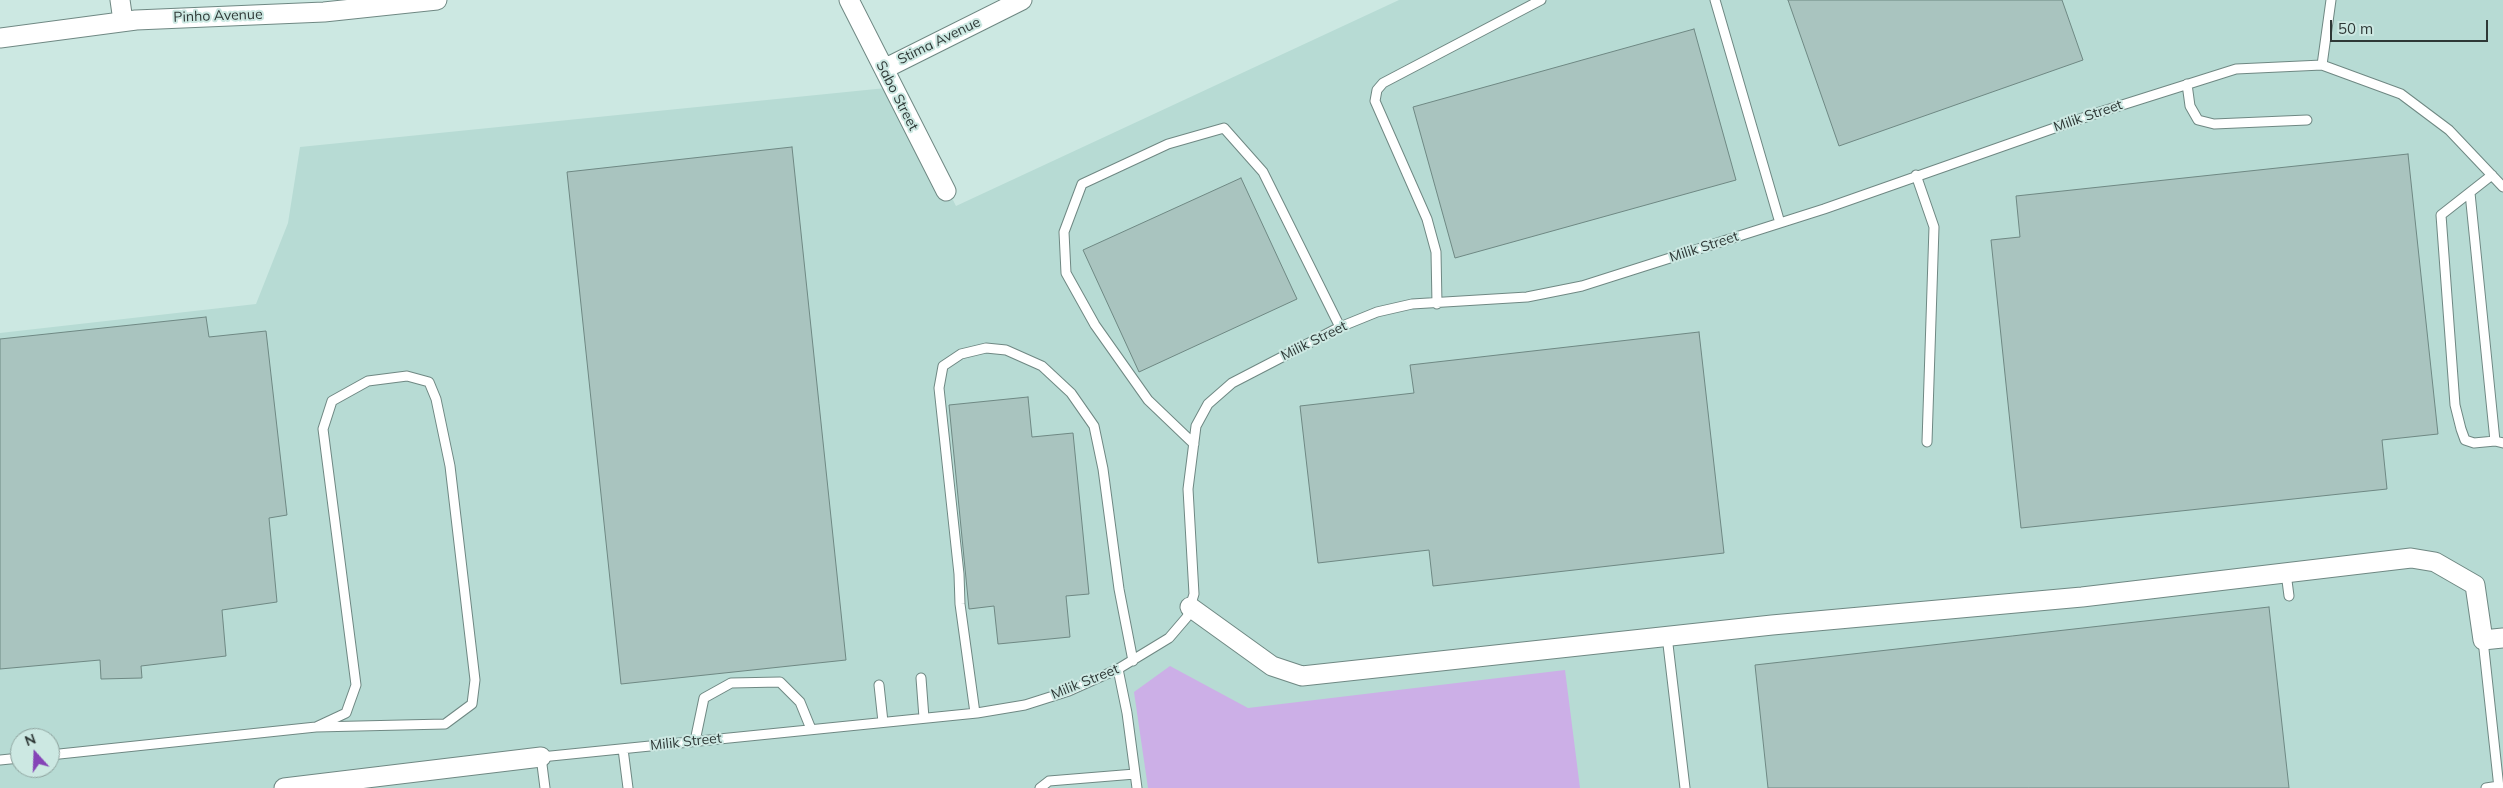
<!DOCTYPE html>
<style>
body{margin:0}
#map{position:relative;width:2503px;height:788px;overflow:hidden;background:#cce8e2;font-family:Mulish,sans-serif}
canvas{display:block}
.north{position:absolute;left:10px;top:728px;width:50px;height:50px;box-sizing:border-box;background:#cce8e2;border:1px solid #8da29d;border-radius:50%;rotate:340deg;font-size:14px;font-weight:700;line-height:20px;text-align:center;color:#2e3836}
.north::after{content:'';display:block;margin:auto;width:18px;height:22px;background:#8543b7;clip-path:polygon(50% 0,100% 100%,50% 72%,0 100%)}
.scale{position:absolute;left:2330px;top:20px;width:158px;height:22px;box-sizing:border-box;border:2px solid #2e3836;border-top:0;padding-left:6px;font-size:15px;line-height:18px;white-space:nowrap;color:#2e3836;-webkit-text-stroke:4px #cce8e2;paint-order:stroke}
</style>
<div id="map">
<canvas width="2503" height="788"></canvas>
<div class="north">N</div>
<div class="scale">50 m</div>
</div>
<script>
const ctx = document.querySelector('canvas').getContext('2d');
ctx.lineJoin = 'round';
function fillPath(path, color) { ctx.fillStyle = color; ctx.fill(path, 'evenodd'); }
const toPath = rows => new Path2D(rows.map(r => 'M' + r).join(''));
function trace(path, color, width, dash) { ctx.strokeStyle = color; ctx.lineWidth = width; ctx.lineCap = dash ? 'butt' : 'round'; ctx.setLineDash(dash || []); ctx.stroke(path); }
function drawText(font, color, halo, rows, align = 'center') {
  ctx.font = font + ' Mulish,sans-serif'; ctx.lineWidth = 4; ctx.setLineDash([]); ctx.textBaseline = 'middle'; ctx.strokeStyle = halo; ctx.fillStyle = color; for (const [text, x, y, turn = 0] of rows) {
    ctx.save(); ctx.translate(x, y); ctx.rotate((+turn || 0) * Math.PI / 180); ctx.textAlign = isNaN(turn) ? turn : align; if (halo) ctx.strokeText(text, 0, 0); ctx.fillText(text, 0, 0); ctx.restore();
  }
}
fillPath(toPath([
 [1399,0,2503,0,2503,788,0,788,0,333,256,304,288,223,300,147,896,87,956,206],
 [20,738,50,738,50,768,20,768]
]), '#b7dbd4');
fillPath(toPath([
 [1170,666,1248,708,1565,670,1580,788,1148,788,1134,692]
]), '#ccafe7');
const building = toPath([
 [1788,0,2062,0,2083,60,1839,146,1788,0],
 [1694,29,1736,180,1455,258,1413,107,1694,29],
 [792,147,846,660,621,684,567,172,792,147],
 [2408,154,2438,434,2382,440,2387,489,2021,528,1991,240,2020,237,2016,196,2408,154],
 [1241,178,1297,299,1139,372,1083,250,1241,178],
 [206,317,209,337,266,331,287,515,269,518,277,602,222,610,226,656,141,666,142,678,101,679,100,660,0,669,0,339,206,317],
 [1699,332,1724,553,1433,586,1429,550,1318,563,1300,406,1414,393,1410,365,1699,332],
 [1028,397,1032,437,1073,433,1089,594,1066,596,1070,637,998,644,994,606,969,609,949,405,1028,397],
 [2269,607,2289,788,1768,788,1755,665,2269,607]
]);
fillPath(building, '#a9c4bf');
trace(building, '#6f8984', 1);
const service = toPath([
 [1715,0,1780,223],
 [2322,65,2331,0],
 [2187,84,2190,106,2198,120,2214,124,2307,120],
 [1916,175,1934,227,1927,442],
 [2492,175,2441,215,2455,405,2461,429,2465,440,2474,443,2495,441,2503,443],
 [2470,193,2495,441],
 [1437,304,1436,252,1427,219,1375,101,1377,90,1383,83,1541,0],
 [1194,444,1148,400,1095,325,1066,273,1064,232,1082,184,1168,144,1224,128,1263,172,1340,327],
 [2286,573,2289,596],
 [1667,636,1685,788],
 [2483,640,2499,788],
 [1118,669,1127,713,1137,788],
 [921,678,924,718],
 [879,685,883,722],
 [975,713,960,604,959,574,939,388,943,366,961,354,986,348,1006,350,1042,366,1071,393,1094,426,1103,469,1119,589,1133,661],
 [695,741,704,698,731,683,780,682,800,702,811,729],
 [623,749,628,788],
 [50,755,316,727,445,724,472,704,475,680,450,466,436,399,429,382,407,376,368,381,332,401,323,429,356,685,346,713,316,727],
 [0,760,20,758],
 [545,788,541,757,977,713,1025,705,1069,691,1118,669,1169,638,1187,617,1194,594,1188,489,1196,426,1208,404,1232,383,1340,327,1377,312,1412,304,1527,297,1582,286,1824,209,2100,112,2236,69,2322,65,2401,94,2449,130,2503,187],
 [1040,788,1049,781,1135,774],
 [2486,788,2499,786]
]);
const minor = toPath([
 [120,0,123,21],
 [849,0,946,191],
 [0,38,136,20,324,12,437,0],
 [884,69,1022,0],
 [1190,607,1272,666,1302,676,1772,625,2082,597,2411,558,2435,562,2475,585,2483,640,2503,638],
 [284,788,541,757]
]);
trace(service, '#6f8883', 11);
trace(minor, '#6f8883', 21);
trace(service, '#fff', 9);
trace(minor, '#fff', 19);
drawText('14px', '#2e3836', '#cce8e2', [
 ["Pinho Avenue",218,16,-2],
 ["Stima Avenue",939,41,-26],
 ["Sabo Street",897,96,63],
 ["Milik Street",2088,116,-19],
 ["Milik Street",1704,247,-18],
 ["Milik Street",1314,341,-26],
 ["Milik Street",1085,682,-22],
 ["Milik Street",686,742,-6]
]);
</script>
